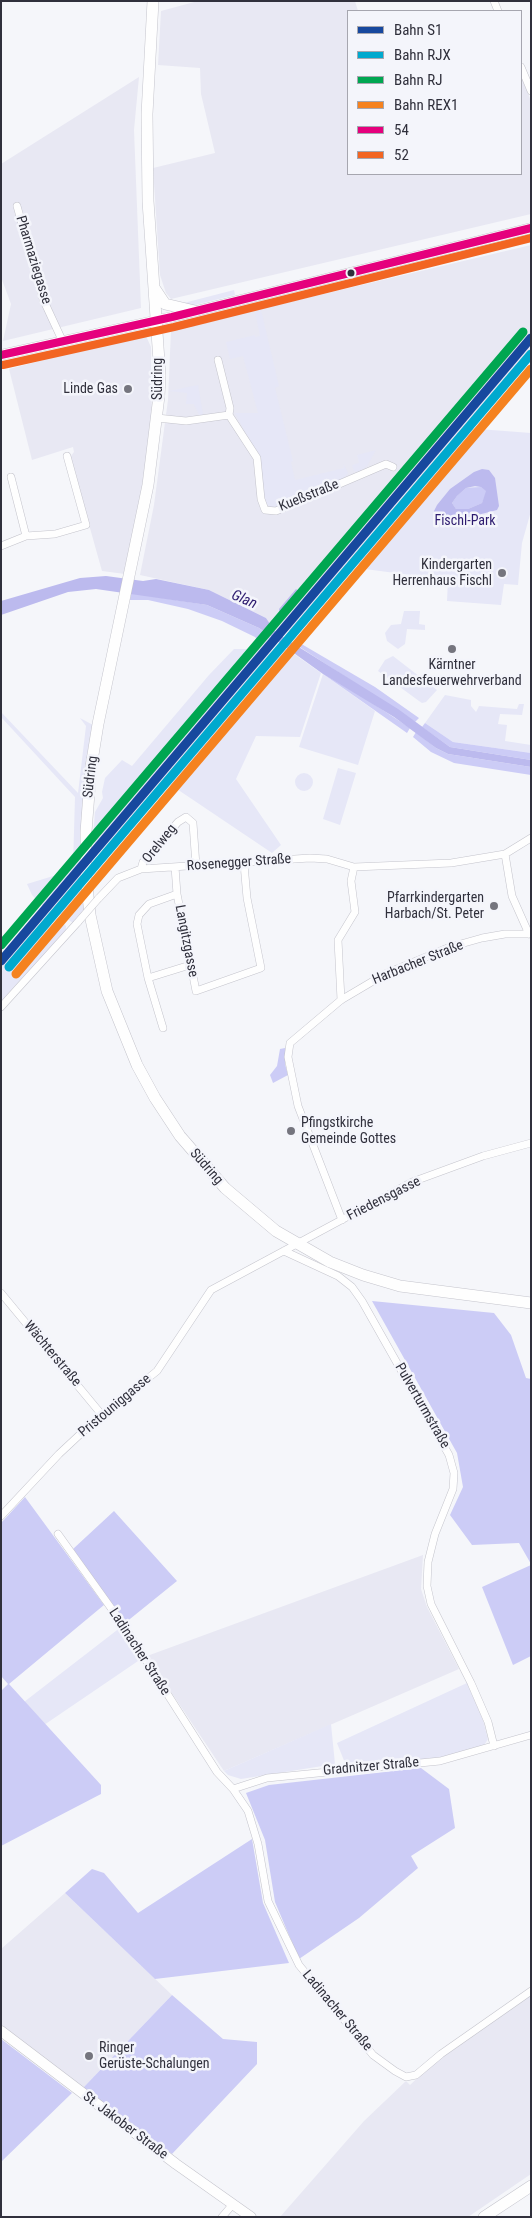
<!DOCTYPE html>
<meta charset="utf-8">
<style>
body{margin:0}
#map{position:relative;width:532px;height:2218px;overflow:hidden;background:#f5f6fa;font-family:"Roboto Condensed",sans-serif}
canvas{display:block}
.frame{position:absolute;inset:0;border:2px solid #30303c;pointer-events:none}
.legend{position:absolute;left:347px;top:10px;width:175px;height:165px;box-sizing:border-box;background:#f4f5fb;border:1px solid #a6a6af;margin:0;padding:6px 9px;list-style:none;font-size:15px;color:#30303c}
.legend li{display:flex;align-items:center;gap:10px;height:25px}
.legend b{width:25px;border:1px solid #a6a6af}
</style>
<div id="map">
<canvas width="532" height="2218"></canvas>
<div class="frame"></div>
<ul class="legend">
<li><b style="height:6px;background:#17489e"></b>Bahn S1</li>
<li><b style="height:6px;background:#00a9ce"></b>Bahn RJX</li>
<li><b style="height:6px;background:#00a651"></b>Bahn RJ</li>
<li><b style="height:6px;background:#f5821f"></b>Bahn REX1</li>
<li><b style="height:6px;background:#e5007d"></b>54</li>
<li><b style="height:6px;background:#f26522"></b>52</li>
</ul>
</div>
<script>
const ctx = document.querySelector('canvas').getContext('2d');
ctx.lineJoin = 'round';
function fillPath(path, color) { ctx.fillStyle = color; ctx.fill(path, 'evenodd'); }
const toPath = rows => new Path2D(rows.map(r => 'M' + r).join(''));
function trace(path, color, width, dash) { ctx.strokeStyle = color; ctx.lineWidth = width; ctx.lineCap = dash ? 'butt' : 'round'; ctx.setLineDash(dash || []); ctx.stroke(path); }
function drawText(font, color, halo, rows, align = 'center') {
  ctx.font = font + ' "Roboto Condensed",sans-serif'; ctx.lineWidth = 5; ctx.setLineDash([]); ctx.textBaseline = 'middle'; ctx.strokeStyle = halo; ctx.fillStyle = color; for (const [text, x, y, turn = 0] of rows) {
    ctx.save(); ctx.translate(x, y); ctx.rotate((+turn || 0) * Math.PI / 180); ctx.textAlign = isNaN(turn) ? turn : align; if (halo) ctx.strokeText(text, 0, 0); ctx.fillText(text, 0, 0); ctx.restore();
  }
}
fillPath(toPath([
 [198,1,355,1,358,11,348,11,348,174,521,174,521,76,531,101,531,214,171,299,166,293,160,275,153,168,215,153,201,94,200,68,158,65,161,11],
 [139,77,134,130,141,308,3,341,11,304,1,277,1,164],
 [531,245,531,350,290,632,282,625,275,631,266,618,209,590,140,575,154,505,168,400,171,330],
 [138,333,146,336,151,347,152,419,142,487,125,574,102,571,70,457,74,452,73,447,32,460,9,369,44,360,43,355],
 [265,645,273,652,269,659,103,852,99,840],
 [66,880,71,891,1,972,1,955],
 [423,1555,421,1589,427,1607,459,1669,224,1771,147,1656],
 [65,1893,172,1995,83,2088,1,2025,1,1949],
 [531,1995,531,2174,468,2217,280,2217,364,2121,406,2081,410,2085,430,2066]
]), '#e8e8f3');
fillPath(toPath([
 [234,290,235,295,183,308,176,305],
 [261,310,279,386,275,388,293,461,291,462,295,480,344,468,343,463,348,473,343,479,275,509,269,507,263,499,259,458,235,413,258,413,243,356,230,359,226,342,255,335,255,337,260,336,255,312],
 [198,385,203,415,199,415,194,404,186,404,187,393,169,391],
 [465,428,531,433,531,511,522,543,518,585,504,584,501,605,447,601,448,580,365,569,353,559],
 [376,450,367,466,359,472,354,471,352,465,359,463,357,455],
 [404,611,420,611,419,624,425,625,425,630,407,629,405,644,398,649,387,641,385,633,391,625,401,624],
 [271,637,181,744,95,844,93,837,95,812,103,798,102,792,105,778,122,760,132,766,209,675,234,649,251,649],
 [280,644,321,673,300,737,256,736,236,779,281,845,272,853,165,781],
 [393,656,437,690,426,702,422,703,419,701,378,671,385,660],
 [323,674,375,711,358,765,299,747],
 [445,695,471,700,471,706,476,712,479,706,517,709,519,704,524,704,522,715,500,714,498,724,507,725,505,741,531,745,531,753,453,742,425,723],
 [1,712,78,793,86,726,80,718,93,725,85,910,73,923,54,909,71,891,66,880,43,906,32,895,27,884,63,873,73,866,75,797,1,717],
 [338,768,356,773,340,825,323,819],
 '295 782a9 9 0 1 1 18 0a9 9 0 1 1-18 0Z',
 [46,919,54,926,60,920,66,926,66,930,1,1004,1,972],
 [121,1627,141,1659,44,1725,24,1702],
 [467,1683,483,1720,488,1739,483,1747,438,1759,345,1763,337,1743],
 [331,1724,335,1764,241,1779,228,1775,224,1771]
]), '#e6e7f7');
fillPath(toPath([
 [481,487,487,491,482,503,468,509,456,509,452,503,457,496,466,488],
 [131,593,207,605,259,628,271,637,260,643,255,637,222,621,188,609,148,600,130,600],
 [298,642,375,687,419,718,415,722,295,644],
 [323,674,363,697,410,728,407,733],
 [425,723,453,742,531,753,531,760,450,747,422,727],
 [416,732,436,748,448,754,531,767,531,775,454,763,431,752,413,737],
 [285,1048,285,1064,288,1075,273,1083,270,1075,277,1066,280,1049],
 [372,1301,494,1313,511,1335,526,1378,531,1379,531,1564,519,1543,472,1545,450,1515,463,1487,457,1453],
 [25,1497,104,1605,9,1684,101,1785,101,1794,1,1846,1,1691,8,1684,1,1676,1,1523],
 [114,1511,177,1581,125,1623,73,1549],
 [531,1565,531,1656,513,1665,482,1587],
 [421,1768,449,1789,455,1828,411,1856,418,1868,359,1918,299,1959,275,1902,265,1840,246,1793,269,1785],
 [252,1839,263,1903,289,1963,155,1979,65,1893,92,1869,104,1873,138,1913],
 [172,1995,223,2039,257,2042,257,2064,172,2154,83,2088],
 [1,2039,72,2093,1,2162]
]), '#ccccf6');
fillPath(toPath([
 [482,469,489,470,495,478,499,506,497,510,462,519,446,518,436,514,434,511,437,505,450,489,474,472],
 [475,486,481,487,486,491,482,503,468,509,456,509,452,503,457,496,466,488],
 [106,576,143,581,156,579,209,590,266,618,275,631,286,639,398,709,450,747,531,760,531,767,448,754,436,748,394,717,323,674,259,628,207,605,96,589,68,592,1,615,1,601,80,578],
 [296,589,300,592,301,596,280,617,279,609]
]), '#bcbaee');
const street = toPath([
 [494,1,498,11],
 [521,67,531,91],
 [17,206,43,299,62,340],
 [218,360,230,408,229,415],
 [157,418,186,421,229,415,257,458,261,499,265,510,276,511,386,464,393,467],
 [11,477,26,536],
 [1,546,26,536,55,534,86,525,67,456],
 [505,854,512,896,529,934],
 [175,867,177,894,196,991,261,968,247,898,244,864],
 [141,869,143,862,178,822,186,817,193,823,196,866],
 [177,894,149,904,139,915,137,924,148,978,190,965],
 [98,899,118,878,141,869,310,858,327,859,354,867,451,863,505,854,531,838],
 [148,978,163,1028],
 [341,1000,338,940,355,912,351,881,354,867],
 [1,1007,78,922],
 [342,1220,298,1106,288,1057,290,1043,341,1000,385,974,450,947,482,938,505,934,531,934],
 [284,1251,338,1276,352,1287,362,1301,449,1455,454,1473,453,1489,435,1534,428,1562,427,1586,431,1604,471,1683,488,1722,494,1746],
 [1,1293,102,1415],
 [1,1516,59,1454,89,1426,157,1371,211,1290,412,1182,483,1156,531,1143],
 [58,1534,126,1629,217,1772,233,1789,267,1778,440,1761,531,1735],
 [233,1789,248,1811,258,1844,268,1901,299,1965,373,2055,395,2071,406,2077,416,2075,441,2054,531,1991],
 [222,2217,233,2204]
]);
const secondary = toPath([
 [1,355,172,317,531,228],
 [1,2031,176,2164,251,2217]
]);
const primary = toPath([
 [153,1,147,114,148,201,160,376,159,396,148,485,98,724,91,767,86,832,86,877,90,915,107,991,137,1065,155,1098,180,1136,225,1188,276,1231,330,1262,363,1275,400,1286,531,1303],
 [155,289,165,304,195,311],
 [484,2217,531,2186]
]);
trace(street, '#c4c4cc', 8);
trace(secondary, '#c4c4cc', 11);
trace(primary, '#c4c4cc', 12);
trace(street, '#fefefe', 7);
trace(secondary, '#fefefe', 10);
trace(primary, '#fefefe', 11);
const streetBridge = toPath([
 [78,922,98,899]
]);
trace(streetBridge, '#c4c4cc', 8, []);
trace(streetBridge, '#fefefe', 7);
trace(toPath([
 [1,355,172,317,531,228]
]), '#e5007d', 8);
trace(toPath([
 [3,365,174,327,531,238]
]), '#f26522', 8);
trace(toPath([
 [1,961,531,338]
]), '#17489e', 9);
trace(toPath([
 [9,967,531,354]
]), '#00a9ce', 9);
trace(toPath([
 [1,945,523,332]
]), '#00a651', 9);
trace(toPath([
 [16,974,531,369]
]), '#f5821f', 9);
for (const [x, y, r, color] of [
 [351,273,4.5,"#30303c"],
 [128,389,5,"#75757e"],
 [502,573,5,"#75757e"],
 [452,649,5,"#75757e"],
 [494,906,5,"#75757e"],
 [291,1131,5,"#75757e"],
 [89,2056,5,"#75757e"]
]) { const dot = new Path2D(); dot.arc(x, y, r, 0, 2 * Math.PI); ctx.fillStyle = color; ctx.fill(dot); trace(dot, '#f4f5fb', 2); }
drawText('14px', '#30303c', '#f4f5fb', [
 ["Pharmaziegasse",33,260,73],
 ["Südring",158,379,-90],
 ["Kueßstraße",309,496,-22],
 ["Südring",91,777,-83],
 ["Orelweg",160,844,-51],
 ["Rosenegger Straße",239,863,-4],
 ["Langitzgasse",186,941,79],
 ["Harbacher Straße",418,963,-22],
 ["Südring",206,1167,49],
 ["Friedensgasse",384,1199,-27],
 ["Wächterstraße",52,1354,50],
 ["Pristouniggasse",115,1406,-40],
 ["Pulverturmstraße",422,1406,60],
 ["Ladinacher Straße",139,1652,57],
 ["Gradnitzer Straße",371,1767,-5],
 ["Ladinacher Straße",337,2011,50],
 ["St. Jakober Straße",125,2126,37]
]);
drawText('14px', '#30303c', '#f4f5fb', [
 ["Linde Gas",118,389],
 ["Kindergarten",492,565],
 ["Herrenhaus Fischl",492,581],
 ["Kärntner",452,665,"center"],
 ["Landesfeuerwehrverband",452,681,"center"],
 ["Pfarrkindergarten",484,898],
 ["Harbach/St. Peter",484,914],
 ["Pfingstkirche",301,1123,"left"],
 ["Gemeinde Gottes",301,1139,"left"],
 ["Ringer",99,2048,"left"],
 ["Gerüste-Schalungen",99,2064,"left"]
], 'right');
drawText('14px', '#2d1b6f', '#f4f5fb', [
 ["Fischl-Park",465,521]
]);
drawText('italic 15px', '#2e1c70', '#f4f5fb', [
 ["Glan",244,600,24]
]);
</script>
